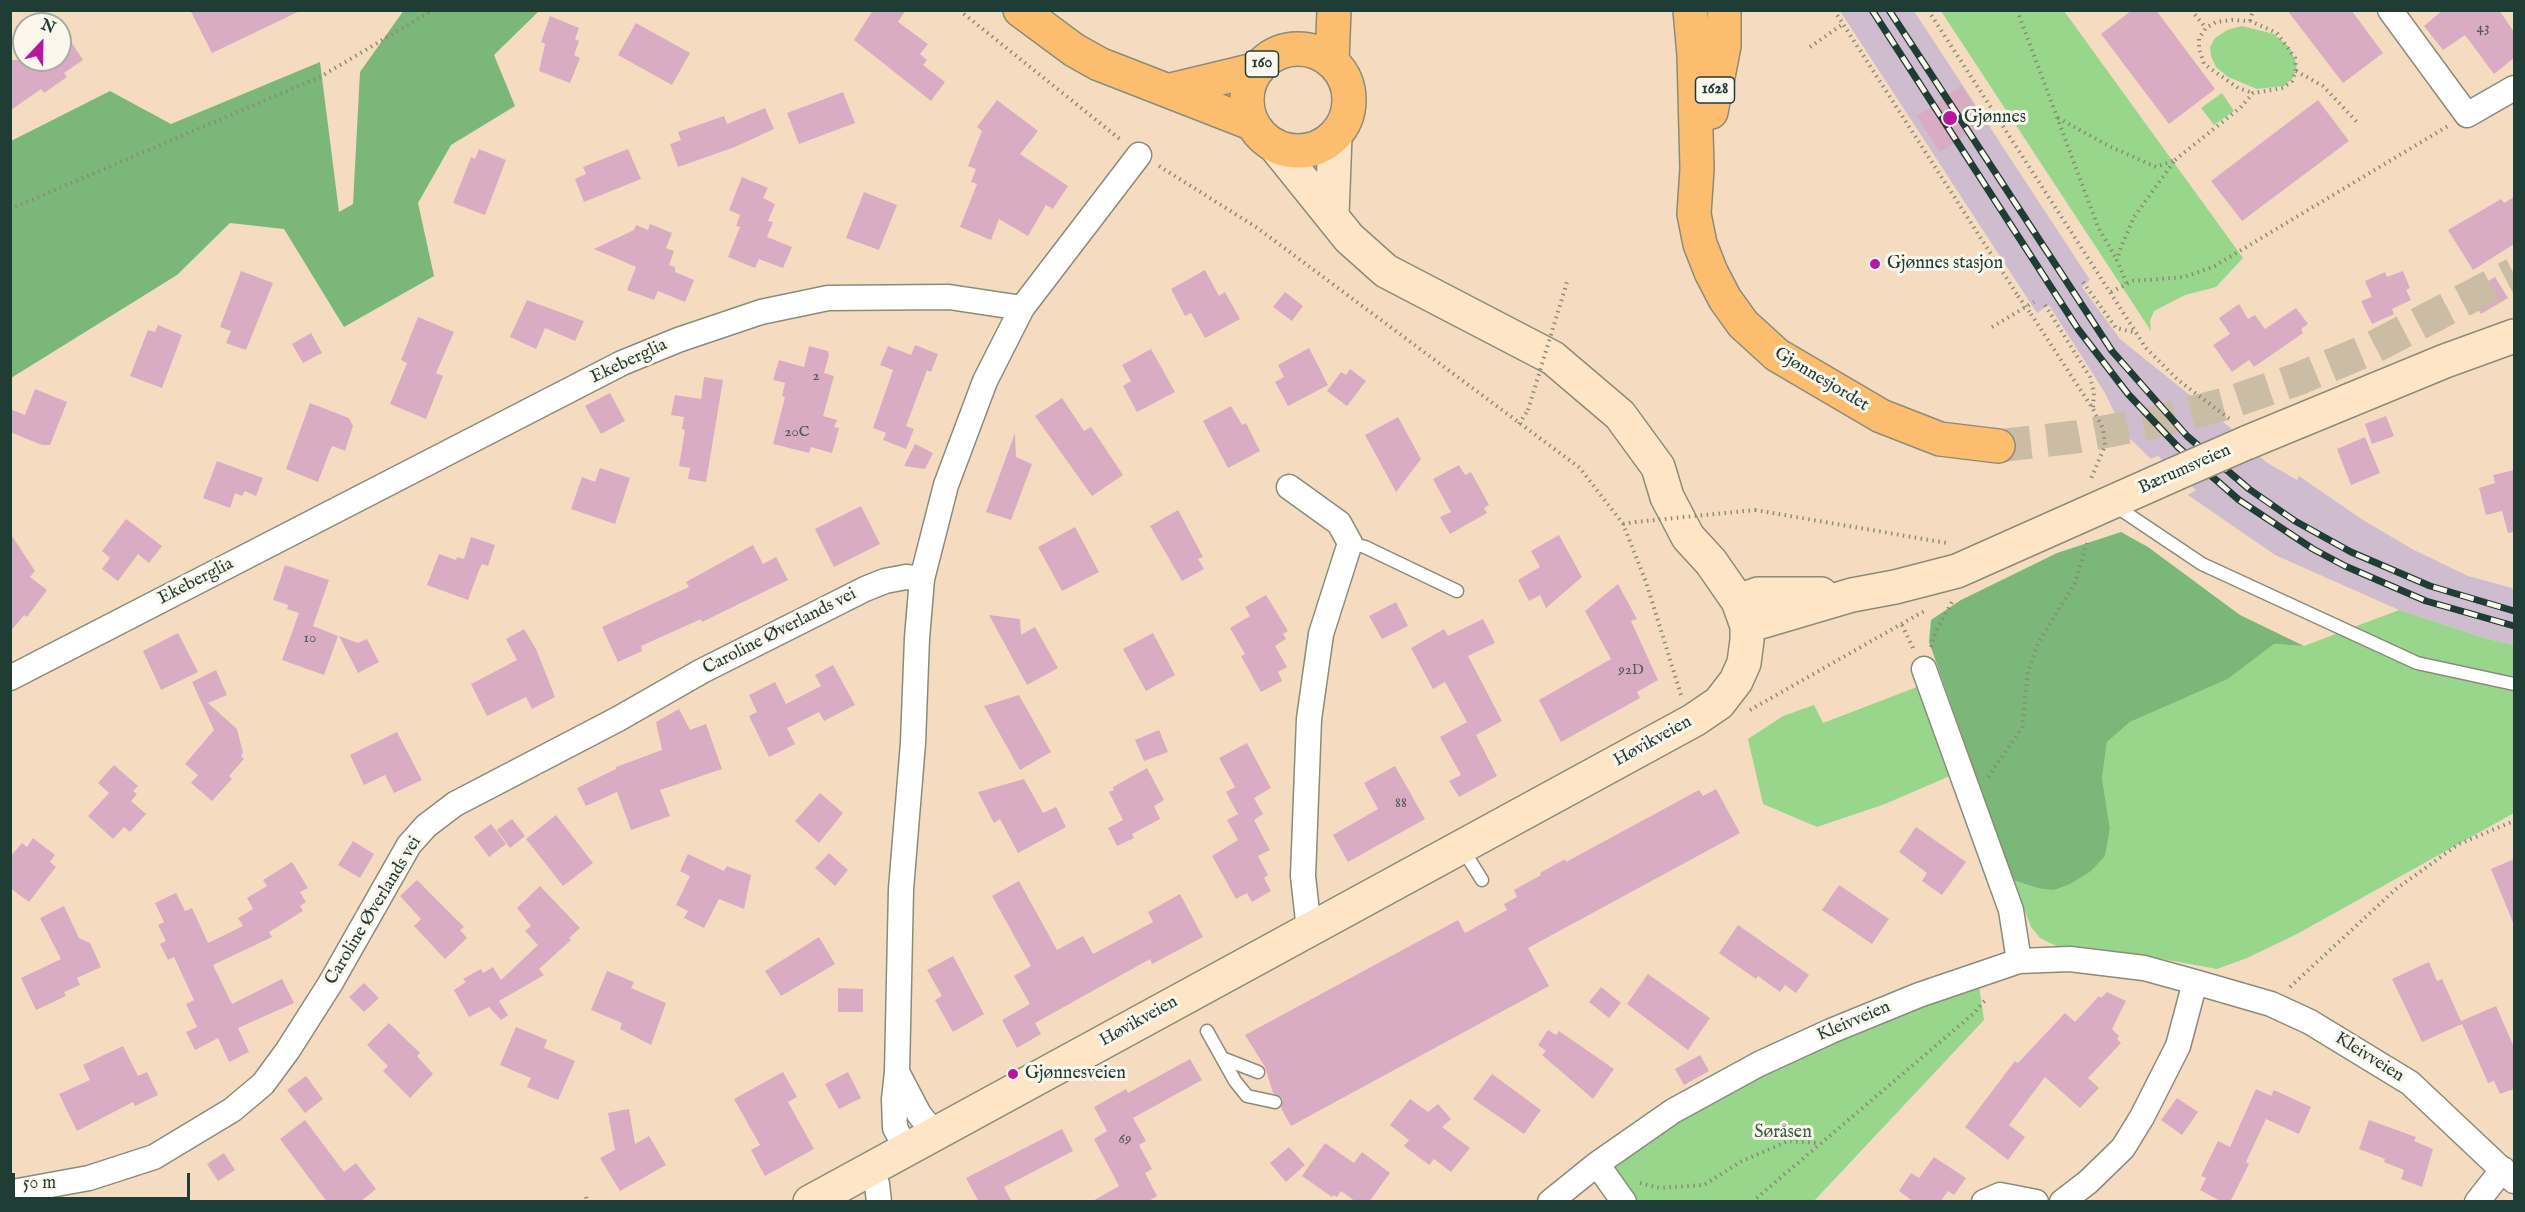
<!DOCTYPE html>
<meta charset="utf-8">
<style>
body{margin:0}
#map{position:relative;width:2525px;height:1212px;overflow:hidden;background:#f5dcc1;font-family:"IM FELL English",serif}
canvas{display:block}
.frame{position:absolute;inset:0;border:12px solid #1f3d34;pointer-events:none}
.north{position:absolute;left:12px;top:12px;width:60px;height:60px;box-sizing:border-box;background:#fbf7ec;border:2px solid #a3ada2;border-radius:50%;rotate:22deg;font-size:16px;font-weight:700;line-height:24px;text-align:center;color:#1f3d34}
.north::after{content:'';display:block;margin:auto;width:21px;height:27px;background:#b5179e;clip-path:polygon(50% 0,100% 100%,50% 72%,0 100%)}
.scale{position:absolute;left:12px;top:1173px;width:178px;height:27px;box-sizing:border-box;border:3px solid #1f3d34;border-top:0;padding-left:8px;font-size:18px;line-height:21px;white-space:nowrap;color:#1f3d34;-webkit-text-stroke:4px #fbf7ec;paint-order:stroke}
</style>
<div id="map">
<canvas width="2525" height="1212"></canvas>
<div class="frame"></div>
<div class="north">N</div>
<div class="scale">50 m</div>
</div>
<script>
const ctx = document.querySelector('canvas').getContext('2d');
ctx.lineJoin = 'round';
function fillPath(path, color) { ctx.fillStyle = color; ctx.fill(path, 'evenodd'); }
const toPath = rows => new Path2D(rows.map(r => 'M' + r).join(''));
function trace(path, color, width, dash) { ctx.strokeStyle = color; ctx.lineWidth = width; ctx.lineCap = dash ? 'butt' : 'round'; ctx.setLineDash(dash || []); ctx.stroke(path); }
function drawText(font, color, halo, rows, align = 'center') {
  ctx.font = font + ' "IM FELL English",serif'; ctx.lineWidth = 6; ctx.setLineDash([]); ctx.textBaseline = 'middle'; ctx.strokeStyle = halo; ctx.fillStyle = color; for (const [text, x, y, turn = 0] of rows) {
    ctx.save(); ctx.translate(x, y); ctx.rotate((+turn || 0) * Math.PI / 180); ctx.textAlign = isNaN(turn) ? turn : align; if (halo) ctx.strokeText(text, 0, 0); ctx.fillText(text, 0, 0); ctx.restore();
  }
}
fillPath(toPath([
 [1840,11,1914,11,2090,280,2082,287,2120,339,2232,429,2266,462,2297,480,2299,476,2363,520,2414,550,2468,576,2512,588,2514,592,2514,645,2488,639,2399,610,2275,555,2188,495,2196,490,2158,456,2151,459,2115,424,2115,414,2105,393,2049,305,2037,313]
]), '#cfbdcf');
fillPath(toPath([
 [1941,11,2064,11,2243,258,2216,287,2185,295,2154,311,2150,321,2151,331],
 [2242,26,2274,34,2290,48,2297,65,2293,78,2284,86,2257,89,2228,77,2216,67,2211,56,2210,47,2215,38,2227,30],
 [2222,93,2234,111,2214,125,2201,108],
 [2399,610,2488,639,2514,645,2514,813,2297,934,2247,958,2217,969,2140,955,2058,947,2040,938,2031,927,2013,880,2037,888,2105,856,2110,829,2102,778,2107,742,2130,722,2228,679,2274,644,2304,646],
 [1922,685,1959,772,1885,804,1817,827,1763,804,1748,739,1783,716,1814,705,1823,723],
 [1979,986,1984,1020,1814,1201,1624,1201,1605,1161,1760,1067]
]), '#98d68c');
fillPath(toPath([
 [404,10,539,11,494,55,515,106,451,145,418,203,434,276,344,327,284,229,230,223,177,275,11,378,11,141,110,91,171,124,320,62,339,212,353,204,360,72],
 [2121,532,2148,547,2240,615,2304,646,2274,644,2228,679,2130,722,2107,742,2102,778,2110,829,2105,856,2091,871,2070,884,2054,890,2037,888,2013,880,1929,642,1931,620,1961,600,2057,553]
]), '#7ab778');
fillPath(toPath([
 [190,10,302,10,212,53],
 [873,10,906,10,898,22,928,44,920,54,927,60,923,65,945,82,931,101,854,40],
 [2132,10,2156,10,2215,89,2169,124,2101,34],
 [2287,10,2351,10,2383,53,2343,83],
 [2443,10,2499,10,2514,32,2514,58,2494,74,2465,35,2443,50,2424,26],
 [550,16,579,28,575,39,579,41,574,55,580,58,570,83,539,71,545,44,541,42],
 [636,23,690,53,672,85,618,55],
 [60,25,83,60,64,73,67,77,44,93,41,89,11,110,11,60,60,60],
 [1962,86,1985,123,1940,152,1917,116],
 [843,92,855,123,799,144,787,113],
 [997,100,1038,131,1020,154,1068,186,1053,209,1046,205,1028,236,999,219,991,240,960,227,977,184,971,182,976,169,968,166,982,131,977,127],
 [2318,100,2349,141,2242,221,2211,181],
 [765,108,774,129,735,147,678,167,670,144,681,140,678,132,724,116,727,124],
 [479,149,506,160,485,215,453,203,471,157,475,159],
 [628,149,641,179,584,202,575,179,586,174,583,167],
 [742,177,768,188,763,198,775,204,768,221,773,222,767,237,792,247,783,268,759,259,755,268,728,257,740,227,736,226,740,215,729,210],
 [864,192,897,205,879,250,846,238],
 [2514,197,2514,244,2473,270,2448,230,2501,199,2504,203],
 [650,224,672,233,666,248,674,251,669,265,675,267,675,272,694,280,685,302,658,291,654,300,627,290,636,267,594,249,634,230,636,225,648,230],
 [1205,270,1219,296,1225,292,1240,319,1205,338,1191,313,1185,316,1171,289],
 [241,271,273,283,246,350,226,343,231,331,220,327],
 [2403,271,2410,288,2406,290,2411,300,2392,309,2394,314,2372,324,2361,301,2372,297,2365,281,2385,272,2387,277],
 [2495,277,2508,298,2481,314,2468,293],
 [1285,292,1303,306,1292,321,1273,307],
 [527,300,584,321,575,341,545,328,536,349,510,337],
 [2239,304,2248,319,2255,315,2265,329,2296,308,2308,324,2301,329,2303,333,2254,367,2249,360,2232,372,2213,345,2230,334,2219,318],
 [418,317,454,332,436,373,443,376,426,419,390,404,407,363,401,360],
 [158,325,182,335,162,388,130,376,148,330,155,332],
 [311,333,322,353,303,363,292,344],
 [915,345,938,354,931,372,927,370,906,426,914,429,906,449,883,440,886,433,873,428,893,370,880,365,888,346,911,355],
 [809,346,828,351,829,355,824,373,834,376,823,416,837,420,834,427,839,428,832,453,811,447,809,453,773,444,785,397,782,396,785,383,773,380,779,360,804,367],
 [1309,348,1328,385,1288,406,1275,382,1284,377,1278,365],
 [1151,349,1175,392,1137,412,1123,386,1131,381,1122,365],
 [1350,369,1366,381,1347,406,1327,391,1341,372,1346,375],
 [704,377,723,380,706,482,688,479,690,468,679,466,685,430,682,429,684,417,671,415,675,395,701,399],
 [35,389,67,402,50,445,42,445,10,432,10,409,25,415],
 [610,393,625,421,601,434,585,406],
 [1062,398,1084,431,1091,427,1123,475,1092,496,1035,416],
 [310,403,349,418,353,426,345,451,333,446,330,450,318,482,286,469],
 [1231,406,1242,425,1246,423,1260,451,1228,468,1203,421],
 [2386,416,2394,436,2372,444,2365,424],
 [1398,417,1421,459,1396,492,1365,435],
 [1015,433,1016,457,1032,464,1011,520,986,512],
 [2365,437,2380,473,2351,485,2337,449],
 [915,444,933,453,925,469,904,466],
 [217,461,263,478,256,496,245,491,242,496,235,493,230,508,203,498],
 [1459,465,1465,475,1471,472,1489,505,1484,508,1487,513,1450,534,1440,517,1451,512,1433,479],
 [600,468,630,478,615,524,571,509,582,477,595,482],
 [2514,470,2514,532,2508,533,2502,511,2486,515,2479,488,2495,483,2493,475],
 [861,506,880,544,834,567,815,529],
 [1178,510,1203,557,1198,559,1204,569,1182,581,1150,526],
 [126,519,162,546,149,563,138,554,118,581,102,569,110,558,102,551],
 [1075,527,1099,572,1062,591,1038,547],
 [10,533,35,571,30,577,47,590,27,617,24,615,10,632],
 [1559,535,1582,577,1546,608,1540,595,1529,601,1518,580,1540,567,1531,551],
 [471,537,495,545,488,566,482,564,479,570,468,600,427,585,439,554,456,560,457,557,464,559],
 [753,545,763,564,776,557,788,580,702,622,701,619,641,646,642,651,618,662,602,627,689,587,686,582],
 [285,565,329,580,313,626,338,636,324,675,282,660,299,613,287,609,288,605,273,600],
 [1618,584,1637,619,1631,621,1658,680,1637,692,1640,698,1561,742,1539,700,1611,659,1585,611],
 [1266,595,1288,631,1283,634,1286,639,1275,646,1287,667,1278,672,1282,681,1261,692,1241,656,1245,654,1230,628,1250,616,1245,607],
 [1396,602,1408,626,1382,639,1369,616],
 [989,615,1020,619,1021,635,1035,627,1058,668,1027,685],
 [1483,619,1495,643,1468,656,1502,721,1476,735,1497,776,1459,797,1449,781,1461,775,1440,737,1467,722,1445,682,1433,689,1411,648,1444,629,1448,636],
 [524,629,536,649,555,697,532,709,526,697,487,716,471,684,517,660,506,639],
 [178,633,198,672,161,690,143,651],
 [1153,633,1175,675,1146,691,1123,649],
 [339,636,358,643,367,639,379,662,358,673],
 [833,665,855,705,824,721,819,712,787,728,795,744,769,757,749,716,757,712,749,695,775,682,786,704,821,686,815,675],
 [216,670,227,695,208,703,237,729,243,753,241,756,244,759,229,776,232,779,212,801,191,783,198,775,185,764,214,730,192,682],
 [1019,695,1051,752,1020,770,984,706],
 [679,709,690,730,706,724,722,769,660,790,670,816,631,830,617,792,586,806,577,788,616,769,616,767,662,750,656,722],
 [1159,730,1168,752,1144,761,1135,740],
 [397,732,422,780,394,793,385,775,364,785,350,755],
 [1247,743,1271,788,1254,798,1263,814,1254,820,1270,850,1258,856,1268,875,1264,878,1271,891,1252,902,1247,893,1236,899,1212,856,1238,840,1227,820,1238,814,1226,792,1235,787,1219,758],
 [114,765,138,786,133,791,137,794,131,801,146,814,130,832,124,827,113,839,88,816,109,793,98,783],
 [1395,766,1425,819,1348,862,1333,835,1378,809,1364,783],
 [1147,768,1164,800,1154,806,1160,819,1132,834,1134,838,1117,846,1108,828,1123,820,1109,792,1114,790,1113,787],
 [1024,779,1043,813,1056,807,1066,827,1018,853,1000,819,994,823,978,792],
 [1716,789,1740,833,1528,948,1549,986,1291,1126,1281,1108,1283,1099,1273,1093,1265,1067,1245,1035,1458,920,1465,933,1507,910,1504,904,1517,897,1514,890,1541,875,1540,873,1565,859,1566,862,1699,790,1703,796],
 [820,793,843,813,819,843,795,821],
 [556,815,593,863,563,886,526,839],
 [512,819,525,836,510,848,497,830],
 [491,824,506,844,489,857,474,837],
 [1916,827,1966,862,1942,895,1922,881,1927,873,1899,852],
 [33,838,55,855,50,862,56,867,29,902,10,888,10,857,22,843,27,847],
 [353,841,374,854,360,878,338,865],
 [829,853,848,870,835,886,815,868],
 [688,854,724,871,727,866,751,875,744,909,719,899,704,928,684,918,688,911,676,905,690,876,680,871],
 [2514,859,2514,925,2491,869],
 [292,862,308,888,300,892,306,902,300,906,303,911,269,932,272,937,213,965,232,1004,282,979,294,1003,238,1028,249,1052,229,1062,218,1038,195,1050,186,1032,197,1027,186,1004,194,1000,174,957,168,960,160,944,166,941,158,925,164,922,155,903,176,893,185,911,192,908,208,943,243,926,238,918,253,909,247,898,267,886,263,880],
 [417,880,464,927,460,930,467,938,445,959,414,926,421,919,400,896],
 [1019,881,1057,950,1083,936,1093,954,1153,922,1148,912,1180,894,1203,937,1152,964,1150,959,1035,1023,1041,1034,1017,1048,1002,1020,1030,1004,1014,976,1031,966,992,896],
 [1839,885,1889,919,1872,944,1822,910],
 [540,886,580,928,569,938,571,940,539,969,544,975,499,1001,508,1015,501,1020,489,1007,469,1017,454,990,466,982,463,979,481,969,483,973,493,967,501,980,538,945,525,931,531,926,517,908],
 [64,906,79,938,90,943,101,967,77,978,80,985,64,992,66,996,36,1010,21,978,61,959,40,918],
 [1738,925,1809,975,1796,993,1785,985,1780,992,1758,976,1756,979,1719,953],
 [819,937,835,964,781,996,765,971],
 [953,956,984,1014,953,1032,935,1000,942,996,927,970],
 [2429,962,2437,981,2442,979,2461,1021,2496,1006,2514,1047,2514,1089,2500,1094,2494,1081,2488,1083,2462,1024,2422,1042,2392,979],
 [607,971,634,982,631,988,666,1003,651,1045,620,1029,622,1023,591,1010],
 [1648,974,1710,1018,1688,1050,1627,1004],
 [364,983,379,998,364,1012,349,997],
 [1601,987,1621,1003,1609,1018,1589,1002],
 [838,988,863,989,863,1012,838,1012],
 [2107,992,2126,1001,2112,1029,2119,1036,2117,1039,2121,1043,2088,1078,2099,1088,2080,1108,2045,1077,2009,1125,2025,1137,2008,1160,1965,1127,2015,1061,2018,1063,2065,1013,2075,1022,2099,996,2101,998],
 [389,1023,420,1053,417,1056,433,1074,410,1098,383,1071,388,1066,367,1045],
 [516,1027,547,1040,544,1048,575,1061,558,1100,527,1087,531,1078,500,1065],
 [1548,1030,1556,1035,1559,1031,1614,1069,1593,1099,1542,1055,1546,1051,1538,1045],
 [123,1046,138,1076,147,1072,158,1095,135,1106,133,1102,77,1131,59,1094,90,1080,83,1065],
 [1700,1055,1709,1071,1684,1085,1675,1069],
 [1190,1059,1202,1080,1133,1118,1146,1141,1139,1145,1152,1169,1145,1173,1157,1196,1147,1202,1091,1202,1119,1186,1094,1139,1107,1131,1094,1107,1126,1089,1128,1093],
 [783,1072,797,1097,788,1102,814,1149,765,1176,751,1150,760,1145,734,1099],
 [848,1072,861,1098,839,1109,825,1084],
 [1492,1074,1541,1110,1524,1134,1473,1099],
 [306,1076,323,1099,305,1113,287,1090],
 [2256,1089,2271,1096,2274,1090,2311,1107,2299,1134,2266,1119,2246,1162,2249,1164,2230,1202,2222,1202,2200,1190,2206,1178,2201,1176,2218,1141,2230,1147],
 [2177,1098,2198,1112,2182,1135,2161,1120],
 [1410,1099,1428,1112,1438,1104,1451,1119,1442,1127,1470,1148,1451,1172,1434,1159,1429,1165,1416,1155,1404,1146,1409,1140,1390,1125],
 [629,1109,635,1144,649,1136,666,1165,620,1191,600,1158,615,1150,608,1113],
 [305,1120,344,1172,356,1163,376,1189,360,1202,327,1202,280,1139],
 [2369,1120,2416,1137,2414,1141,2433,1149,2422,1187,2401,1179,2404,1170,2384,1162,2385,1159,2359,1149],
 [1062,1129,1073,1151,1004,1187,1012,1202,979,1202,966,1178],
 [1325,1143,1354,1163,1362,1152,1390,1173,1369,1202,1356,1202,1341,1191,1337,1197,1334,1195,1332,1197,1302,1176],
 [1289,1147,1305,1165,1286,1182,1270,1163],
 [224,1153,235,1170,218,1181,207,1164],
 [1934,1157,1966,1178,1954,1195,1948,1191,1940,1202,1914,1202,1899,1191,1911,1173,1919,1178]
]), '#daacc3');
trace(toPath([
 [1998,446,2076,437,2151,423,2225,404,2298,379,2370,349,2514,274]
]), '#cabca5', 33, [33, 16]);
const lane = toPath([
 [2114,505,2202,564,2417,663,2514,684],
 [1350,543,1365,547,1457,591],
 [1462,848,1482,880],
 [1207,1031,1235,1081,1247,1096,1275,1102],
 [1222,1058,1258,1072]
]);
const street = toPath([
 [2390,10,2467,115,2514,88],
 [1022,308,1139,155],
 [1289,487,1339,523,1350,543,1321,634,1309,719,1303,876,1309,930],
 [1924,669,2011,910,2019,961],
 [10,678,622,363,678,340,761,312,828,298,949,297,1022,308,985,381,946,485,922,579,917,638,913,743,901,889,897,1072,894,1099,895,1128,906,1148],
 [897,1072,919,1114,934,1133],
 [1597,1164,1624,1202],
 [870,1168,877,1184,879,1202],
 [19,1202,18,1191,89,1178,154,1157,232,1110,263,1084,288,1050,330,984,409,845,426,826,455,804,618,719,702,671,865,589,885,581,906,577,922,579],
 [1550,1202,1597,1164,1673,1111,1759,1064,1831,1031,1919,995,2019,961,2070,959,2144,968,2195,982,2271,1004,2310,1022,2410,1083,2514,1181],
 [1984,1202,2000,1195,2036,1202],
 [2062,1202,2088,1182,2123,1148,2142,1117,2178,1046,2195,982],
 [2477,1202,2503,1169]
]);
const secondary = toPath([
 [1332,215,1335,136],
 [2246,443,2445,361,2514,336],
 [1738,601,1758,594,1821,594],
 [1747,626,1852,595,1895,587,1957,571,2175,474],
 [810,1202,1694,720,1719,703,1736,681,1744,663,1747,640,1747,626,1738,601,1711,562,1688,537,1667,497,1658,467,1620,415,1553,358,1386,271,1349,238,1275,146]
]);
const primary = toPath([
 [1020,10,1074,50,1099,64,1253,124],
 [1690,10,1694,55,1697,169,1694,214,1700,244,1711,272,1725,299,1743,324,1777,355,1881,416,1940,439,1998,446],
 '1247 100a51 51 0 1 1 102 0a51 51 0 1 1-102 0Z',
 [1332,62,1334,10],
 [1171,90,1258,69],
 [1711,112,1724,46,1724,10]
]);
trace(lane, '#8a8c7a', 15);
trace(street, '#8a8c7a', 27);
trace(secondary, '#8a8c7a', 36);
trace(primary, '#8a8c7a', 36);
trace(toPath([
 [959,10,1121,140],
 [1834,10,2018,296],
 [1928,10,2146,348,2178,380,2231,420],
 [2017,10,2098,227,2117,260],
 [2191,10,2206,28],
 [2250,21,2253,10],
 [1810,47,1843,24],
 [2296,71,2323,86,2357,122],
 [2058,118,2109,146,2156,167,2175,160,2134,217,2121,247,2117,260,2127,284],
 [2175,160,2240,108,2253,93,2283,88,2292,81,2296,71,2295,58,2277,33,2250,21,2232,20,2216,22,2206,28,2199,38,2199,49,2204,64,2238,88,2253,93],
 [1159,166,1256,227,1580,468,1623,524,1646,582,1681,695],
 [10,209,320,77,433,10],
 [2083,282,2116,328,2137,333],
 [2111,292,2133,281,2184,277,2213,267,2448,126],
 [2045,305,2090,377,2094,392,2093,408],
 [2031,314,2093,409,2103,429,2105,446,2090,481],
 [1992,327,2034,302],
 [1519,424,1528,410],
 [1755,510,1947,543],
 [1623,524,1635,522],
 [1902,625,1913,648],
 [1931,647,1936,631,1952,602],
 [1750,710,1926,610],
 [1988,777,2022,728,2028,672,2038,643,2075,583,2087,543],
 [2290,987,2396,889,2459,844,2514,821],
 [1640,1183,1659,1188,1704,1185,1740,1162,1788,1141,1818,1143],
 [586,1197,587,1202],
 [1752,1202,1973,1014,1987,998]
]), '#8a8c7a', 4, [1.5, 4.5]);
trace(lane, '#fff', 12);
trace(street, '#fff', 24);
trace(secondary, '#fee5c5', 33);
trace(primary, '#fcbd6f', 33);
const rail = toPath([
 [1872,10,2078,329,2128,394,2178,447,2239,500,2313,549,2345,566,2426,601,2514,626],
 [1889,10,2112,351,2187,436,2249,489,2295,521,2351,552,2430,586,2514,611]
]);
trace(rail, '#1f3d34', 7);
trace(rail, '#fbf7ec', 4.5, [14]);
const secondaryBridge = toPath([
 [2175,474,2246,443]
]);
trace(secondaryBridge, '#8a8c7a', 36, []);
trace(toPath([
 [2018,296,2031,314],
 [1528,410,1567,282],
 [1635,522,1755,510]
]), '#8a8c7a', 4, [1.5, 4.5]);
trace(secondaryBridge, '#fee5c5', 33);
for (const [x, y, r, color] of [
 [1950,118,8,"#b5179e"],
 [1875,264,6,"#b5179e"],
 [1013,1074,6,"#b5179e"]
]) { const dot = new Path2D(); dot.arc(x, y, r, 0, 2 * Math.PI); ctx.fillStyle = color; ctx.fill(dot); trace(dot, '#fbf7ec', 2); }
drawText('15px', '#4e5958', null, [
 ["43",2483,29],
 ["2",816,377],
 ["20C",797,433],
 ["10",310,639],
 ["92D",1631,671],
 ["88",1401,804],
 ["69",1125,1140]
]);
for (const [x, y, w] of [
 [1262,64,33],
 [1715,90,39]
]) { const box = new Path2D(); box.roundRect(x - w / 2, y - 13, w, 26, 4.5); ctx.fillStyle = '#fbf7ec'; ctx.fill(box); trace(box, '#1f3d34', 1.5); }
drawText('bold 16px', '#1f3d34', null, [
 ["160",1262,64],
 ["1628",1715,90]
]);
drawText('18px', '#1f3d34', '#fbf7ec', [
 ["Gjønnes",1964,118],
 ["Gjønnes stasjon",1887,264],
 ["Gjønnesveien",1025,1074]
], 'left');
drawText('18px', '#1f3d34', '#fbf7ec', [
 ["Ekeberglia",629,362,-25],
 ["Gjønnesjordet",1821,380,31],
 ["Bærumsveien",2185,470,-24],
 ["Ekeberglia",196,582,-27],
 ["Caroline Øverlands vei",780,632,-27],
 ["Høvikveien",1653,742,-29],
 ["Caroline Øverlands vei",374,911,-59],
 ["Høvikveien",1139,1022,-29],
 ["Kleivveien",1854,1022,-23],
 ["Kleivveien",2369,1058,32]
]);
drawText('18px', '#375c46', '#fbf7ec', [
 ["Søråsen",1783,1133]
]);
</script>
